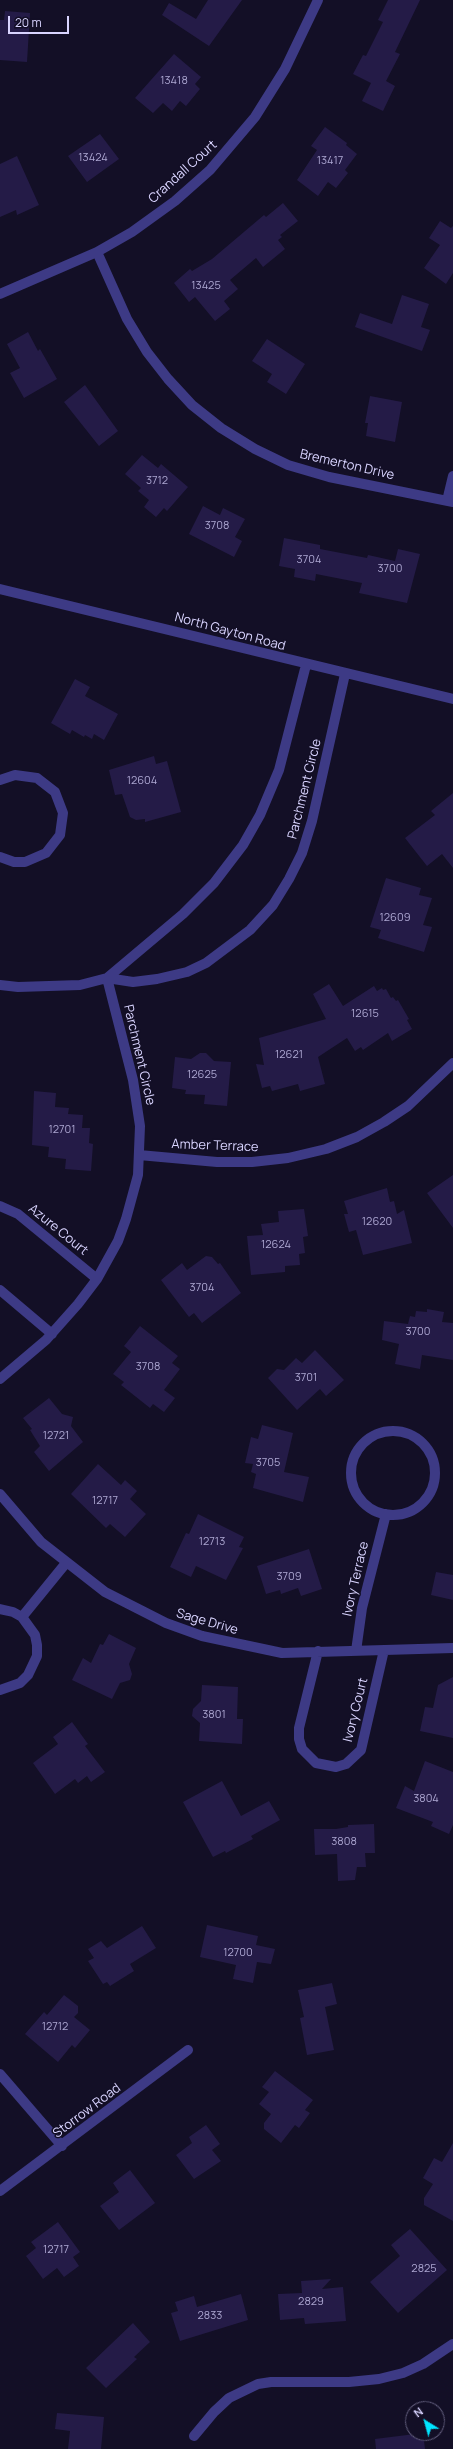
<!DOCTYPE html>
<style>
body{margin:0}
#map{position:relative;width:453px;height:2449px;overflow:hidden;background:#130f26;font-family:Manrope,sans-serif}
canvas{display:block}
.north{position:absolute;left:405px;top:2401px;width:40px;height:40px;box-sizing:border-box;background:#130f26;border:1px solid #625e7d;border-radius:50%;rotate:323deg;font-size:11px;font-weight:700;line-height:16px;text-align:center;color:#d9d4ff}
.north::after{content:'';display:block;margin:auto;width:14px;height:18px;background:#00e5ff;clip-path:polygon(50% 0,100% 100%,50% 72%,0 100%)}
.scale{position:absolute;left:8px;top:16px;width:61px;height:18px;box-sizing:border-box;border:2px solid #d9d4ff;border-top:0;padding-left:5px;font-size:12px;line-height:14px;white-space:nowrap;color:#d9d4ff;-webkit-text-stroke:3px #130f26;paint-order:stroke}
</style>
<div id="map">
<canvas width="453" height="2449"></canvas>
<div class="north">N</div>
<div class="scale">20 m</div>
</div>
<script>
const ctx = document.querySelector('canvas').getContext('2d');
ctx.lineJoin = 'round';
function fillPath(path, color) { ctx.fillStyle = color; ctx.fill(path, 'evenodd'); }
const toPath = rows => new Path2D(rows.map(r => 'M' + r).join(''));
function trace(path, color, width, dash) { ctx.strokeStyle = color; ctx.lineWidth = width; ctx.lineCap = dash ? 'butt' : 'round'; ctx.setLineDash(dash || []); ctx.stroke(path); }
function drawText(font, color, halo, rows, align = 'center') {
  ctx.font = font + ' Manrope,sans-serif'; ctx.lineWidth = 3; ctx.setLineDash([]); ctx.textBaseline = 'middle'; ctx.strokeStyle = halo; ctx.fillStyle = color; for (const [text, x, y, turn = 0] of rows) {
    ctx.save(); ctx.translate(x, y); ctx.rotate((+turn || 0) * Math.PI / 180); ctx.textAlign = isNaN(turn) ? turn : align; if (halo) ctx.strokeText(text, 0, 0); ctx.fillText(text, 0, 0); ctx.restore();
  }
}
fillPath(toPath([
 [208,0,242,0,209,46,162,15,169,3,196,19],
 [388,0,420,0,395,52,400,54,386,81,395,86,383,111,362,101,371,83,353,74,363,55,366,56,383,22,378,20],
 [5,11,30,13,27,62,0,60,0,20,4,20],
 [174,54,201,77,195,84,200,89,186,106,180,101,172,111,163,103,153,113,135,98],
 [325,127,347,143,346,145,357,154,345,170,348,173,336,188,328,182,318,196,297,180,317,150,311,146],
 [100,134,119,159,87,182,68,156],
 [17,156,39,205,17,215,16,210,0,217,0,164],
 [283,203,298,221,280,235,282,237,278,240,285,249,263,267,256,258,230,280,238,289,224,301,230,309,215,321,195,297,189,302,174,283,190,269,192,271,212,259,264,215,266,217],
 [440,221,451,228,453,226,453,273,446,284,424,268,440,245,429,238],
 [402,295,429,304,421,327,430,330,422,351,355,327,360,313,392,324],
 [28,332,38,351,40,349,57,379,24,398,10,373,20,368,7,344],
 [267,339,305,364,286,394,267,382,272,374,252,361],
 [85,385,118,431,99,446,64,402],
 [370,396,402,402,395,442,366,436,368,423,365,423],
 [142,455,158,468,161,464,188,487,167,511,164,508,156,517,144,507,149,500,138,491,141,488,125,474],
 [203,506,220,515,223,508,245,519,235,537,242,541,234,557,189,534],
 [284,538,320,545,320,549,367,558,368,555,395,561,398,549,420,554,407,603,359,593,362,583,316,574,315,581,294,577,295,569,279,566],
 [75,679,90,687,85,696,118,714,104,740,94,734,92,739,85,735,84,737,72,730,70,734,51,723],
 [154,756,156,764,167,761,181,812,145,822,145,819,136,820,130,817,122,794,115,795,109,770],
 [453,793,453,868,442,854,427,866,405,838,435,815,431,811],
 [386,878,421,888,419,895,432,898,423,925,432,927,424,952,378,938,381,930,370,927],
 [329,984,343,1006,374,986,377,991,382,988,383,990,386,989,391,998,393,997,396,1001,398,1000,409,1019,407,1020,412,1029,392,1041,388,1033,363,1050,361,1047,355,1051,347,1038,318,1057,325,1084,300,1091,298,1084,272,1091,270,1086,262,1088,256,1064,264,1065,259,1038,326,1019,313,994],
 [200,1053,206,1053,214,1061,231,1062,227,1106,204,1104,205,1095,185,1094,186,1090,172,1088,175,1057,191,1059],
 [34,1091,56,1093,55,1107,69,1108,68,1114,83,1115,82,1128,90,1128,89,1143,93,1144,91,1171,65,1169,66,1159,48,1157,49,1147,32,1145],
 [453,1175,453,1228,427,1193],
 [387,1188,390,1202,394,1201,397,1214,404,1210,412,1243,363,1255,356,1230,349,1232,344,1214,348,1214,344,1201],
 [304,1209,308,1236,303,1237,305,1253,299,1254,300,1265,285,1266,285,1272,251,1275,247,1236,263,1235,261,1224,279,1222,278,1211],
 [206,1256,212,1257,218,1264,220,1263,241,1293,202,1323,194,1313,189,1317,161,1280,182,1263,187,1270],
 [427,1309,444,1312,442,1322,453,1323,453,1360,422,1355,420,1369,395,1364,399,1344,382,1340,384,1321,408,1324,410,1316,415,1317,416,1311,427,1312],
 [140,1326,178,1356,172,1363,180,1369,164,1390,175,1398,164,1412,153,1404,150,1408,121,1385,124,1382,113,1374,131,1352,124,1346],
 [315,1350,344,1380,326,1396,320,1389,297,1410,268,1378,277,1369,284,1370,296,1358,302,1363],
 [49,1398,62,1414,73,1417,71,1426,83,1442,49,1471,34,1452,40,1446,30,1430,32,1429,23,1418],
 [262,1425,293,1433,284,1472,309,1477,303,1502,253,1488,256,1474,251,1472,253,1464,245,1463,251,1437,258,1439],
 [98,1464,121,1485,125,1480,137,1491,130,1499,146,1514,125,1537,110,1524,106,1528,71,1494],
 [198,1514,244,1537,239,1547,243,1548,226,1580,196,1566,191,1577,170,1567,186,1533,189,1534],
 [309,1549,322,1589,301,1596,298,1588,281,1594,280,1590,266,1594,257,1566],
 [436,1572,453,1575,453,1600,431,1595],
 [109,1634,136,1648,129,1664,132,1674,130,1680,120,1683,112,1699,72,1680,83,1658,91,1663,100,1644,103,1645],
 [453,1677,453,1738,420,1731,425,1707,433,1708,438,1685],
 [202,1685,238,1687,237,1719,243,1719,242,1744,199,1741,200,1723,192,1716,193,1709,201,1701],
 [72,1722,88,1744,85,1746,105,1772,91,1782,87,1776,78,1783,75,1779,55,1794,33,1763,58,1744,53,1737],
 [425,1761,453,1772,453,1825,449,1834,431,1826,433,1822,396,1808,405,1786,414,1791],
 [222,1781,241,1816,269,1801,280,1820,251,1836,253,1839,226,1853,225,1851,213,1857,183,1802],
 [374,1824,375,1853,365,1853,366,1867,357,1867,355,1880,338,1881,337,1854,315,1855,314,1829,336,1829,348,1827,348,1825],
 [207,1925,258,1936,256,1945,275,1949,271,1964,257,1962,253,1983,233,1979,236,1965,200,1957],
 [142,1926,156,1948,130,1964,134,1971,110,1986,107,1982,103,1984,88,1961,94,1958,88,1949,101,1941,107,1948],
 [332,1983,337,2004,325,2007,334,2050,307,2055,300,2018,304,2017,298,1990],
 [64,1995,78,2006,78,2013,74,2017,90,2030,75,2048,72,2045,58,2062,25,2034,44,2012,47,2015],
 [275,2071,313,2100,305,2110,310,2113,299,2128,295,2125,281,2143,264,2129,264,2123,271,2114,259,2104,269,2092,262,2087],
 [206,2125,220,2144,212,2150,221,2161,194,2179,176,2155,192,2143,189,2137],
 [453,2143,453,2221,424,2205,424,2198,433,2184,423,2178,434,2158,442,2162],
 [130,2170,155,2203,119,2230,100,2206,119,2192,113,2183],
 [58,2222,80,2252,73,2257,79,2266,64,2277,57,2268,43,2279,26,2256,36,2248,31,2242],
 [410,2229,447,2270,398,2313,370,2282,400,2256,391,2245],
 [331,2279,322,2289,343,2287,346,2321,305,2324,304,2318,280,2320,278,2294,302,2293,301,2281],
 [241,2294,248,2320,180,2341,171,2313,178,2311,175,2302,194,2296,197,2307],
 [133,2323,150,2342,134,2357,137,2359,106,2388,86,2368],
 [57,2413,104,2417,101,2449,68,2449,70,2431,55,2429],
 [423,2433,425,2449,376,2449,375,2439]
]), '#241b47');
trace(toPath([
 [97,252,127,319,147,352,168,379,192,405,221,428,255,449,288,465,329,477,453,502],
 [0,294,97,252,132,232,175,201,210,170,255,117,285,69,318,0],
 [447,501,453,476],
 [0,589,453,699],
 [0,780,15,775,37,778,55,792,63,813,60,835,46,853,25,862,14,862,0,857],
 [107,978,183,914,214,883,243,845,260,815,279,770,306,665],
 [0,985,18,987,80,985,107,978,133,982,157,979,187,972,206,963,250,930,273,905,289,879,302,853,312,821,345,674],
 [139,1155,217,1162,252,1162,288,1158,326,1149,357,1137,384,1122,408,1106,453,1063],
 [0,1206,18,1214,97,1279],
 [0,1290,52,1334],
 [0,1379,46,1340,78,1304,97,1279,118,1241,126,1219,138,1175,140,1126,133,1080,107,978],
 '351 1473a42 42 0 1 1 84 0a42 42 0 1 1-84 0Z',
 [0,1494,41,1542,105,1592,166,1623,202,1636,282,1653,453,1648],
 [0,1609,13,1612,22,1617,35,1635,37,1645,37,1656,28,1675,20,1683,0,1690],
 [22,1617,66,1563],
 [318,1651,299,1728,299,1739,302,1749,316,1763,336,1767,346,1764,361,1750,384,1650],
 [356,1651,362,1608,386,1514],
 [0,2074,62,2146],
 [0,2191,188,2050],
 [194,2436,214,2412,229,2398,258,2384,271,2382,349,2382,379,2379,403,2373,423,2364,453,2344]
]), '#3d3a85', 10);
drawText('11px', '#aca6d1', null, [
 ["13418",174,81],
 ["13424",93,158],
 ["13417",330,161],
 ["13425",206,286],
 ["3712",157,481],
 ["3708",217,526],
 ["3704",309,560],
 ["3700",390,569],
 ["12604",142,781],
 ["12609",395,918],
 ["12615",365,1014],
 ["12621",289,1055],
 ["12625",202,1075],
 ["12701",62,1130],
 ["12620",377,1222],
 ["12624",276,1245],
 ["3704",202,1288],
 ["3700",418,1332],
 ["3708",148,1367],
 ["3701",306,1378],
 ["12721",56,1436],
 ["3705",268,1463],
 ["12717",105,1501],
 ["12713",212,1542],
 ["3709",289,1577],
 ["3801",214,1715],
 ["3804",426,1799],
 ["3808",344,1842],
 ["12700",238,1953],
 ["12712",55,2027],
 ["12717",56,2250],
 ["2825",424,2269],
 ["2829",311,2302],
 ["2833",210,2316]
]);
drawText('13px', '#d9d4ff', '#130f26', [
 ["Crandall Court",183,172,-42],
 ["Bremerton Drive",347,465,13],
 ["North Gayton Road",230,632,15],
 ["Parchment Circle",305,789,-76],
 ["Parchment Circle",139,1055,77],
 ["Amber Terrace",215,1146,2],
 ["Azure Court",58,1230,39],
 ["Ivory Terrace",356,1579,-77],
 ["Sage Drive",207,1622,16],
 ["Ivory Court",356,1710,-76],
 ["Storrow Road",87,2111,-37]
]);
</script>
